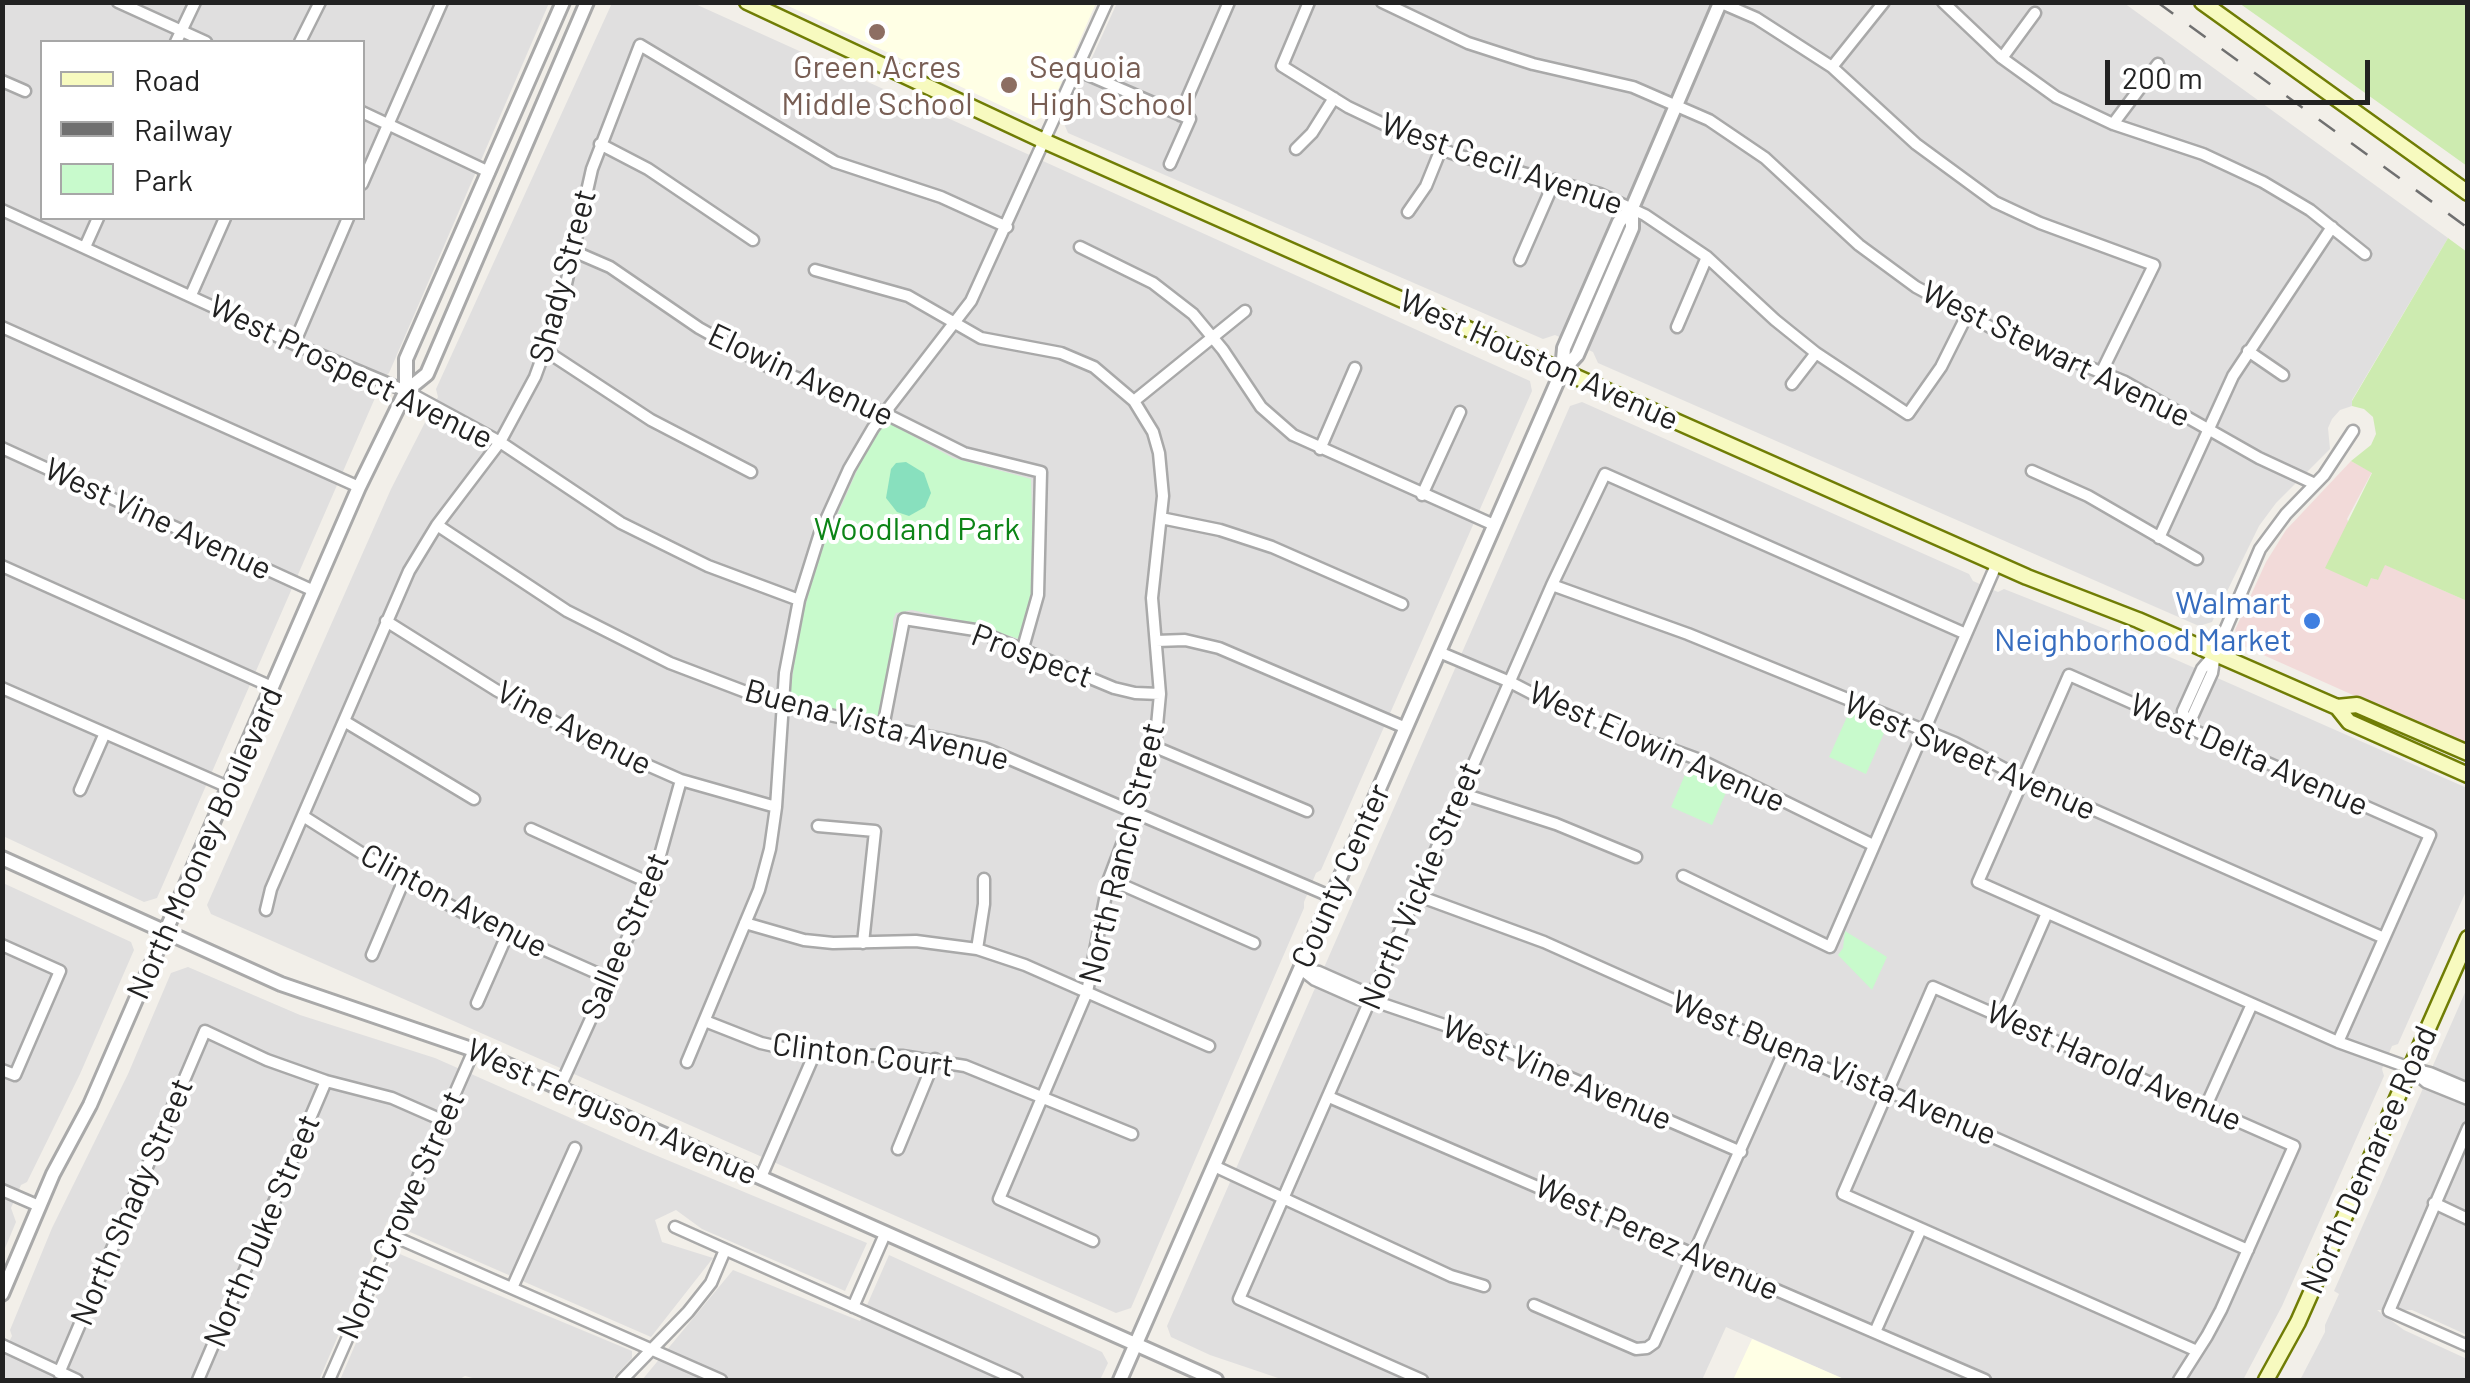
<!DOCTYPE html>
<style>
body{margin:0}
#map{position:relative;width:2470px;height:1383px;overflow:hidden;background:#f2efe9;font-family:Barlow,sans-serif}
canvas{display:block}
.frame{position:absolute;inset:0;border:5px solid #222;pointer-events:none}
.legend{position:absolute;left:40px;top:40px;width:325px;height:180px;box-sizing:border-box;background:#fff;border:2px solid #a7a7a7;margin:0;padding:12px 18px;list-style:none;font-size:30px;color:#222}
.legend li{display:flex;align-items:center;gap:20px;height:50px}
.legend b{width:50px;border:2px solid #a7a7a7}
.scale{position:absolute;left:2105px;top:60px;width:265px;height:45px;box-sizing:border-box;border:5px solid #222;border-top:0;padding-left:12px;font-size:30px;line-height:35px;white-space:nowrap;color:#222;-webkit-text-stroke:8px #fff;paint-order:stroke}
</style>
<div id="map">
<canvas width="2470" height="1383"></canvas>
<div class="frame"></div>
<ul class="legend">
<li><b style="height:12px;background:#f7fabf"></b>Road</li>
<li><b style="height:12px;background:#707070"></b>Railway</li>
<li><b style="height:28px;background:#c8facc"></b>Park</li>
</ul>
<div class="scale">200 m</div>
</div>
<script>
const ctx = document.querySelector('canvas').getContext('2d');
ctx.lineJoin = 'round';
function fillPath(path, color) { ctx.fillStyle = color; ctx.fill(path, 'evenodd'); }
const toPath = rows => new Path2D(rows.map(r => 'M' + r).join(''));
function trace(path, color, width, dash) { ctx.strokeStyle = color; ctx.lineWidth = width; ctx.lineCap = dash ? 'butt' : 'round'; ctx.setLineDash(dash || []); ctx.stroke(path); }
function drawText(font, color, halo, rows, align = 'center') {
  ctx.font = font + ' Barlow,sans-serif'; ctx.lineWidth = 8; ctx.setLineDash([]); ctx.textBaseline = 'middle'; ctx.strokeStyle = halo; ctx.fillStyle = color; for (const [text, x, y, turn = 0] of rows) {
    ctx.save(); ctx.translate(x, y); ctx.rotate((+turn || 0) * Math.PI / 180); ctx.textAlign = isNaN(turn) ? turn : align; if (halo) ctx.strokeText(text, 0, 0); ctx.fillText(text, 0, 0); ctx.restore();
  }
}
fillPath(toPath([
 [3,3,549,3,389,373,372,389,375,398,157,898,144,902,3,836],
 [42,42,362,42,362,218,42,218],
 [612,3,693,3,1530,381,1532,391,1321,870,1316,873,1304,902,1304,908,1131,1308,1116,1313,211,914,207,905,391,489,438,397,436,389],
 [1117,3,2124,3,2448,238,2352,400,2352,406,2340,410,2332,419,2328,428,2330,449,2276,503,2259,526,2212,622,2199,626,1598,363,1593,352,1555,335,1543,339,1068,133,1063,121],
 [1582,402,1969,574,1973,581,1998,592,2004,589,2113,632,2467,788,2467,889,2398,1044,2392,1046,2382,1069,2384,1076,2282,1306,2243,1380,1846,1380,1726,1327,1702,1380,1284,1380,1210,1355,1171,1337,1167,1326,1570,406],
 [3,883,131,942,134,950,80,1074,27,1182,21,1185,11,1208,16,1222,3,1253],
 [188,967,300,1015,435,1058,643,1150,867,1243,845,1291,702,1229,676,1210,655,1220,662,1242,713,1258,651,1337,387,1222,319,1380,3,1380,2,1355,12,1336,10,1330,52,1228,128,1074,171,973],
 [2467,988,2467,1335,2412,1310,2377,1310,2404,1330,2467,1359,2467,1380,2300,1380,2325,1332,2325,1325,2339,1294,2334,1291],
 [395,1252,632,1351,632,1358,611,1380,480,1380,465,1376,458,1380,340,1380],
 [889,1255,1102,1352,1108,1363,1100,1380,642,1380,733,1270,860,1321]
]), '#e0dfdf');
fillPath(toPath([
 [2351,461,2372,472,2347,519,2371,577,2377,580,2384,564,2467,601,2467,746,2241,645,2235,630,2266,562,2286,530]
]), '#f2dad9');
fillPath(toPath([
 [782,3,1096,3,1047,115,1034,121],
 [1752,1339,1846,1380,1733,1380]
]), '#ffffe5');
fillPath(toPath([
 [2239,3,2467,3,2467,166,2280,32],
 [2448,238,2467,252,2467,601,2385,565,2378,580,2371,578,2367,587,2325,568,2372,473,2351,461,2371,445,2376,434,2373,417,2364,409,2352,406,2352,401]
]), '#cdebb0');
fillPath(toPath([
 [889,423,953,458,1031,479,1034,590,1023,637,1019,639,971,623,912,610,896,613,893,619,893,641,880,715,873,719,797,701,790,694,799,628,819,556,863,457,880,427],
 [1850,710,1888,724,1866,774,1829,757],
 [1690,763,1731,781,1712,825,1671,807],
 [1845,931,1887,957,1872,990,1838,955,1843,948]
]), '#c8facc');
fillPath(toPath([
 [906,462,924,473,931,493,925,507,909,516,897,512,886,498,891,469,896,463]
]), '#88e0be');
const minor = toPath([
 [118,2,206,42],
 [1309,2,1282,66,1348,107,1417,140,1457,155,1600,194,1645,215,1707,257,1775,320,1816,353,1908,414,1941,367,1967,315],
 [1382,2,1468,43,1533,64,1633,87,1709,120,1765,158,1859,245,1916,287,1992,328,2125,382,2259,458,2315,484],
 [1719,2,1756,18,1832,67,1916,144,1995,202,2040,223,2154,265,2102,371],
 [1943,2,2002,58,2056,97,2113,124,2203,154,2263,182,2310,210,2365,254],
 [176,42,195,2],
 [300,42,320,2],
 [2002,58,2035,13],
 [1832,67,1884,2],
 [1077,70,1190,119,1170,164],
 [2,81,25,91],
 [362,112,489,172],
 [1180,115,1229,2],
 [2113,124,2158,64],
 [600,144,648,169,753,240],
 [1296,149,1312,133,1334,98],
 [362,184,442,2],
 [2,210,294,344,406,391,500,442,621,523,708,566,799,600],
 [1408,212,1426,186,1441,149],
 [85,247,98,218],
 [1080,247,1153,283,1193,314,1223,350,1261,407,1293,435,1494,525],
 [573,251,610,267,699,328,767,366,884,413,964,453,1041,472,1038,595,1023,648],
 [1520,260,1555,180],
 [815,270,908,296,981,338,1061,353,1094,367,1134,401,1153,432,1159,453,1163,496,1152,598,1160,694,1155,747,1143,789,1109,879,1087,992,999,1199,1093,1241],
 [191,295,225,218],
 [2,327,359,487],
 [1677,327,1707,257],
 [294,344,348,218],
 [546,351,651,420,751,472],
 [2248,351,2283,375],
 [1792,384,1816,353],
 [1134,401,1245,311],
 [2,448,314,591],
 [1320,449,1355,368],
 [2032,471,2088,496,2197,559],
 [1422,495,1460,412],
 [1161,518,1220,530,1272,547,1402,604],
 [437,525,567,611,670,663,746,692,820,713,984,748,1332,897],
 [2159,538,2233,376,2332,227],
 [2,566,272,687],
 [1552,585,1688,634,1955,743,2024,779,2384,938],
 [386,621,496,690,577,734,681,780,776,807],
 [1156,641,1185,640,1219,648,1406,728],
 [1439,652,1510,682,1564,710,1700,760,1873,845],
 [2,688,228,787],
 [344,721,474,799],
 [2183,724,2183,711,2202,669,2214,655],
 [2183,725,2193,715,2212,673,2215,654,2260,549,2286,514,2324,475,2353,431],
 [883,727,904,619,975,630,1114,688,1135,693,1160,694],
 [1155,747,1307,811],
 [80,790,105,733],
 [1460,793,1556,824,1636,857],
 [303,816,404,880,473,918,610,979],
 [818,826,875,831,863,943],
 [531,829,652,884],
 [1683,876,1830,947,1997,563],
 [1109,879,1254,943],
 [1416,895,1544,942,1832,1071,1900,1096,2248,1250],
 [266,910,271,889,409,571,437,525,500,442,535,377,561,306,592,169,640,45,835,162,941,197,1007,227],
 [745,923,804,940,833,943,916,941,977,949,1025,965,1209,1046],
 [2,945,60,971,15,1075,2,1070],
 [977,949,984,904,984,879],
 [372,955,404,880],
 [1301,969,1315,980,1358,999,1371,1000,1462,1031,1741,1152],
 [1305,970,1319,972,1362,991,1370,999],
 [477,1003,507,935],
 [2002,1016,2047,913],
 [705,1021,761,1043,814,1055,902,1056,965,1066,1132,1134],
 [2338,1042,2430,835,2069,675,1978,882,2338,1042,2410,1068,2430,1073,2468,1089],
 [687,1062,759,890,770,849,776,807,785,673,799,600,820,533,849,469,873,428,971,301,1107,2],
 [2411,1069,2426,1082,2468,1099],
 [559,1089,652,884,681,780],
 [1329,1097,1985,1380],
 [2206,1106,2252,1004],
 [2468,1128,2389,1311,2468,1346],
 [898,1149,935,1059],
 [1214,1166,1451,1276,1484,1286],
 [761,1177,814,1055],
 [2,1190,39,1206],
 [2434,1203,2468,1219],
 [675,1227,1017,1380],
 [393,1236,721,1380],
 [512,1288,575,1148],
 [1534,1305,1636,1349,1647,1348,1654,1343,1785,1049],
 [853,1307,885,1234],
 [1875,1332,1921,1229],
 [2,1345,77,1380],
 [59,1373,205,1031,267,1060,326,1081,392,1098,442,1120],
 [198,1380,326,1081],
 [329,1380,474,1050],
 [622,1380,688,1312,711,1283,725,1250],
 [1422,1380,1239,1299,1552,585,1605,474,1966,634],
 [2179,1380,2207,1336,2221,1310,2294,1146,1933,987,1843,1194,2197,1351]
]);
const tertiary = toPath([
 [1562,371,1577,355,1632,228,1632,208],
 [406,391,406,359,563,2],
 [2,858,281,984,474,1050,1216,1380],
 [2,1294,53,1174,90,1105,359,487,406,391,427,374,587,2],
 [1120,1380,1562,371,1564,348,1619,222,1632,208,1720,3]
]);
const secondary = toPath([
 [747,2,1044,141,2027,577,2138,620,2337,707,2357,705,2468,753],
 [2202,2,2468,193],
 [2337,707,2349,722,2468,775],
 [2266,1380,2298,1322,2468,938]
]);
trace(minor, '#a9a9a9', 15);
trace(tertiary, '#a9a9a9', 18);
trace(secondary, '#707d05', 19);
trace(minor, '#fff', 10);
trace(tertiary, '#fff', 12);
trace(secondary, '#f7fabf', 14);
trace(toPath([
 [2157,2,2468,228]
]), '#707070', 2.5, [20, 20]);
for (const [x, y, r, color] of [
 [877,32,10,"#8d6e63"],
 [1009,85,10,"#8d6e63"],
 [2312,621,10,"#3f7fe0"]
]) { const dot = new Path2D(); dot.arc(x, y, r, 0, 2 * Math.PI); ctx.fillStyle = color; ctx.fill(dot); trace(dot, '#fff', 4); }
drawText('32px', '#785e54', '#fff', [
 ["Green Acres",877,67],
 ["Middle School",877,104],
 ["Sequoia",1029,67,"left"],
 ["High School",1029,104,"left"]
]);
drawText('32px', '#222', '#fff', [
 ["West Cecil Avenue",1502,164,19],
 ["Shady Street",563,276,-75],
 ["West Stewart Avenue",2056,354,26],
 ["West Houston Avenue",1539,360,24],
 ["West Prospect Avenue",351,372,26],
 ["Elowin Avenue",801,375,25],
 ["West Vine Avenue",158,519,25],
 ["Prospect",1032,656,21],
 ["Buena Vista Avenue",877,725,15],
 ["Vine Avenue",574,728,27],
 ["West Elowin Avenue",1657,747,24],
 ["West Delta Avenue",2249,755,24],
 ["West Sweet Avenue",1970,756,24],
 ["North Mooney Boulevard",205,843,-66],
 ["North Ranch Street",1122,853,-76],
 ["County Center",1341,876,-66],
 ["North Vickie Street",1420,886,-67],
 ["Clinton Avenue",454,901,28],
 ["Sallee Street",625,936,-67],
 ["Clinton Court",863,1055,7],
 ["West Harold Avenue",2114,1066,24],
 ["West Buena Vista Avenue",1834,1068,23],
 ["West Vine Avenue",1557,1073,23],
 ["West Ferguson Avenue",612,1112,24],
 ["North Demaree Road",2369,1160,-66],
 ["North Shady Street",132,1202,-67],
 ["North Crowe Street",401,1215,-66],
 ["North Duke Street",262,1231,-67],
 ["West Perez Avenue",1657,1238,24]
]);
drawText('32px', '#0c8416', '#fff', [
 ["Woodland Park",917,529]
]);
drawText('32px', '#366cbe', '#fff', [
 ["Walmart",2292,603],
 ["Neighborhood Market",2292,640]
], 'right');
</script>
